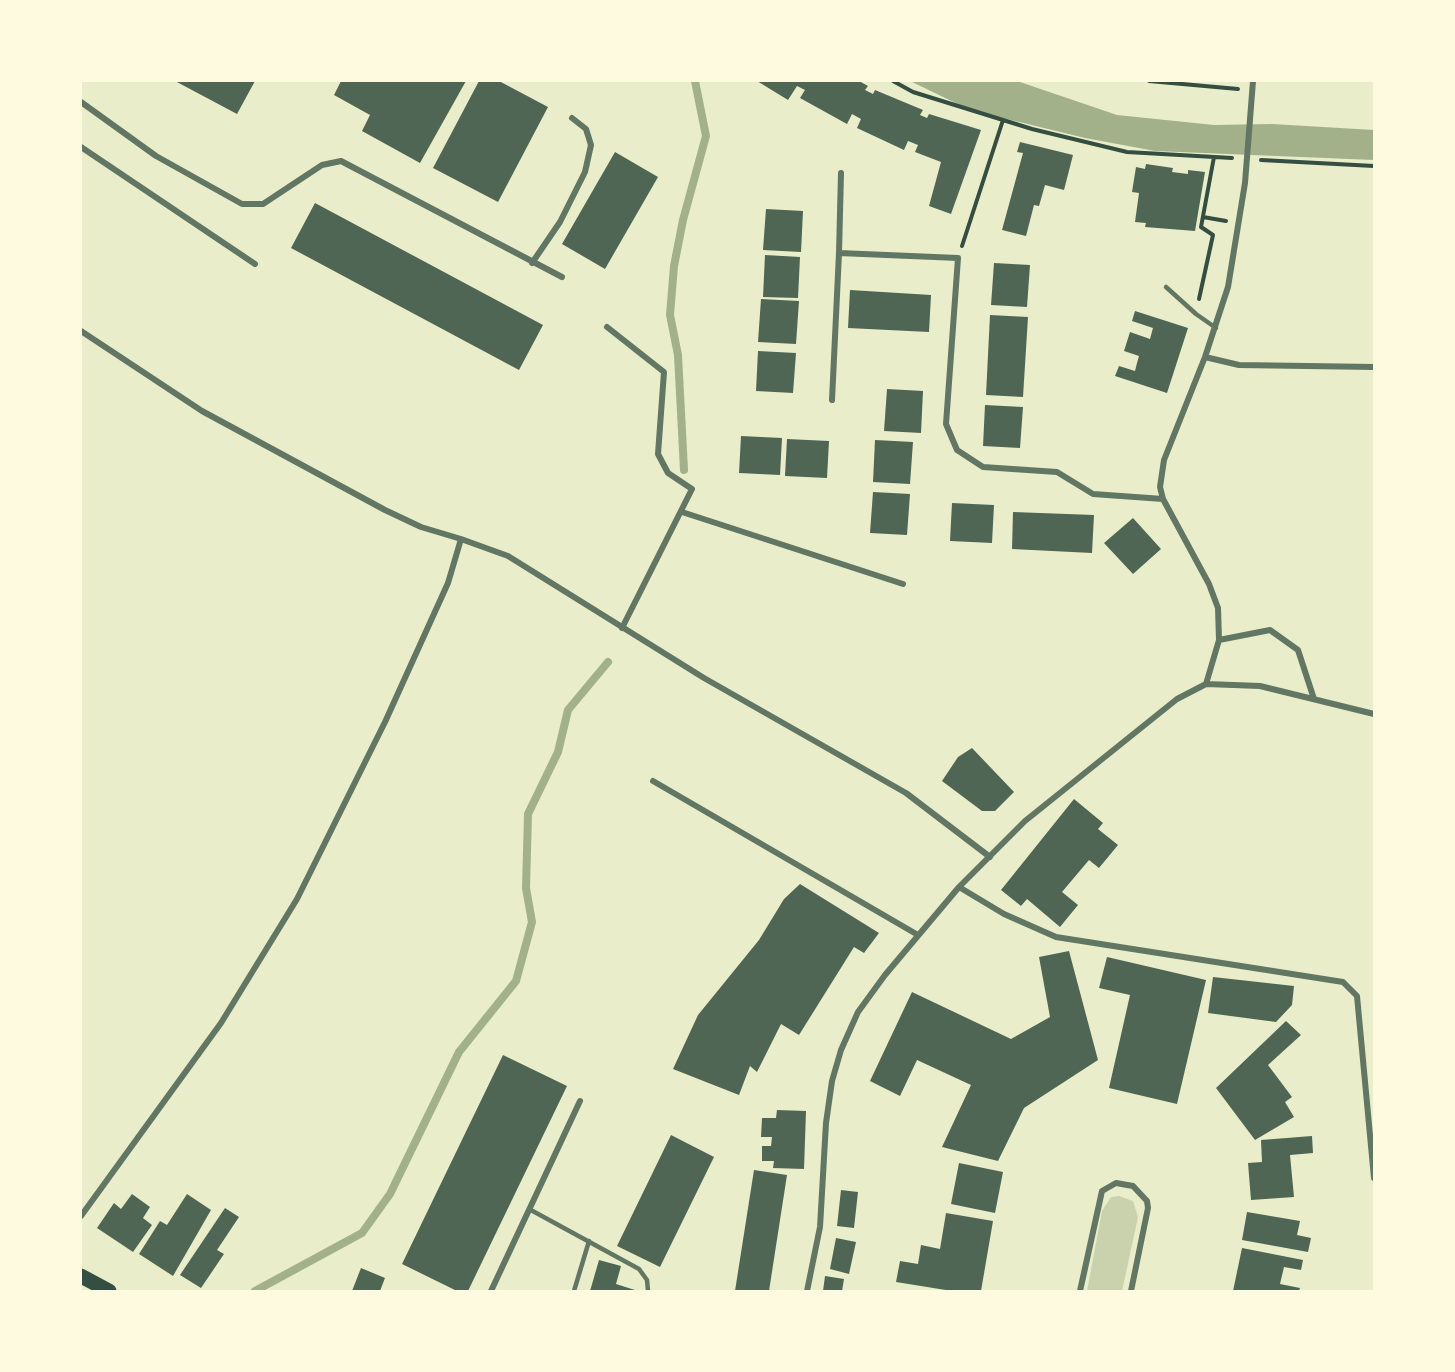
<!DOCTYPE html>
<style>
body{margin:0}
#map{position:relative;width:1455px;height:1372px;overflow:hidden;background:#e9edc9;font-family:Literata,serif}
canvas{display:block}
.frame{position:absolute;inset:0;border:82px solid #fefae0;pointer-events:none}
</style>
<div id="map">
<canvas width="1455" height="1372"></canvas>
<div class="frame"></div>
</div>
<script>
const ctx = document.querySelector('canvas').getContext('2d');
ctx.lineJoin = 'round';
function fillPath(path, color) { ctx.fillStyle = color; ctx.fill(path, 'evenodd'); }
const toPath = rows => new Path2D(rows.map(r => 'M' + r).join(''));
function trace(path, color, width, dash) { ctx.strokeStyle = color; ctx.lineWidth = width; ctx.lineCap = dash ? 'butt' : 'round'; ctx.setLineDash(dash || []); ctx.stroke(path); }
fillPath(toPath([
 [1119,1196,1133,1201,1138,1217,1122,1291,1087,1291,1102,1211,1111,1197]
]), '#cad2ad');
fillPath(toPath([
 [910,81,1017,81,1117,115,1214,125,1272,124,1374,130,1374,160,1155,151,1085,138,970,110]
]), '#a3b18a');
trace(toPath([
 [684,470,678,355,670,315,674,266,683,220,706,136,695,81],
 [255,1291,362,1233,390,1194,459,1052,516,981,532,922,526,888,528,814,558,752,568,710,608,662]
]), '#a3b18a', 8);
fillPath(toPath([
 [175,81,255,81,237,114],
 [341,81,466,81,420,163,362,131,370,115,334,95],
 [479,81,499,81,548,107,498,202,433,168],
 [757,81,859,81,868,86,865,90,873,94,875,90,923,110,920,115,927,118,929,114,981,130,951,214,929,206,941,162,915,152,918,145,908,141,904,150,857,128,861,119,852,114,847,124,800,98,805,90,797,86,788,100],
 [1020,142,1073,155,1064,190,1045,185,1039,206,1034,205,1026,236,1002,230,1023,153,1017,152],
 [615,152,658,177,605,269,562,244],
 [1146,164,1173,168,1172,172,1188,174,1188,170,1205,172,1195,231,1145,227,1146,223,1135,222,1139,193,1132,192,1136,167,1145,169],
 [315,203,543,325,519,370,291,248],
 [766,209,803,211,801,252,763,250],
 [765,255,800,257,798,298,763,297],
 [994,263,1030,265,1027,307,991,305],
 [850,290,931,295,929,332,848,328],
 [761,299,799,301,796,344,758,342],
 [1135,311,1188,328,1167,393,1115,376,1119,366,1135,371,1137,363,1139,356,1124,351,1130,332,1150,339,1153,328,1132,321],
 [990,315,1028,317,1023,397,986,395],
 [758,351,796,353,793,393,756,391],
 [887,389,923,391,921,433,884,431],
 [985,405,1023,407,1020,448,983,446],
 [741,436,782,438,780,475,739,473],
 [787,439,829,441,827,478,785,476],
 [875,440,913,442,910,484,873,482],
 [873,492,910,494,907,535,870,533],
 [952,503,994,505,992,543,950,541],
 [1013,512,1094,515,1092,553,1012,549],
 [1133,518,1161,549,1133,574,1104,543],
 [972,748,1014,792,995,811,982,811,942,781,958,757],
 [1074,799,1103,823,1098,829,1118,845,1099,868,1089,860,1062,892,1078,905,1060,927,1027,899,1021,906,1001,890],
 [800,884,879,933,864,953,854,947,799,1035,781,1024,757,1072,750,1066,739,1095,673,1069,698,1015,759,940,784,899],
 [1069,951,1098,1060,1024,1108,998,1161,942,1147,971,1085,917,1060,900,1096,870,1081,912,992,1011,1039,1050,1017,1039,957],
 [1107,957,1206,980,1177,1104,1109,1088,1130,995,1099,988],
 [1213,977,1294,986,1292,1005,1276,1022,1208,1013],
 [1286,1021,1301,1035,1268,1065,1292,1097,1285,1102,1294,1117,1255,1140,1216,1088],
 [503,1055,567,1086,468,1291,457,1291,402,1264],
 [777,1110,806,1111,804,1169,773,1168,774,1161,762,1161,762,1146,771,1146,772,1137,761,1137,762,1118,776,1118],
 [671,1135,714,1157,660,1267,617,1246],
 [1312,1136,1313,1153,1290,1155,1294,1197,1251,1200,1248,1163,1262,1162,1261,1140],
 [959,1163,1003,1172,995,1213,951,1204],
 [754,1170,787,1175,769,1291,735,1291],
 [841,1190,858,1192,854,1228,837,1226],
 [132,1194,150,1207,143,1218,152,1225,133,1252,97,1228,114,1203,121,1209],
 [187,1194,211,1210,173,1276,139,1254,160,1221,167,1225],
 [225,1208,239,1217,217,1250,224,1254,201,1288,180,1275],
 [1247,1212,1300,1221,1297,1235,1311,1238,1308,1252,1242,1240],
 [946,1213,993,1221,981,1291,952,1291,896,1282,900,1261,918,1264,921,1245,940,1249],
 [836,1238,856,1242,849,1274,830,1269],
 [1242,1248,1303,1260,1301,1270,1284,1267,1280,1284,1300,1288,1299,1291,1233,1291],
 [599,1260,621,1266,616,1284,638,1291,590,1291],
 [361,1268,385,1278,380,1291,352,1291],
 [825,1276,844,1279,842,1291,823,1291]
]), '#4f6655');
trace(toPath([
 [893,81,913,92,1032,129,1127,152,1232,158],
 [1149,81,1238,89],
 [1261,160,1374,166],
 [1203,217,1226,221],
 [962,246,1003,120],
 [1199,299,1213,235,1201,227,1214,157]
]), '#344e41', 4);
trace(toPath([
 [1166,287,1196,314,1216,328],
 [529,1209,639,1269,647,1280,648,1291],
 [574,1291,589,1241]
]), '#617663', 4.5);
trace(toPath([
 [81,102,156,156,242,204,263,204,322,165,341,161,562,277],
 [81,147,255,264],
 [839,253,841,173],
 [532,263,560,222,585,172,591,145,586,129,572,118],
 [607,327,664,372,658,454,668,473,692,489,622,628],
 [81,331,202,411,385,510,421,527,461,539,448,583,385,722,297,899,221,1023,81,1216],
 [1205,357,1239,365,1374,367],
 [832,400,839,253,958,258,946,424,957,450,983,467,1057,472,1093,494,1163,499],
 [682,512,903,584],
 [461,539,508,556,704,678,906,793,990,857],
 [1219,640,1270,630,1298,650,1314,699],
 [1206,684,1260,686,1374,714],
 [653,781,918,935],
 [959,887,1004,914,1056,937,1343,982,1357,996,1374,1178],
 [491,1291,580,1101],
 [807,1291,820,1227,826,1123,832,1081,841,1050,858,1012,885,975,959,887,1025,821,1177,699,1206,684,1219,640,1218,608,1209,584,1163,499,1160,487,1164,460,1205,357,1228,287,1245,183,1253,81],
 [1080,1291,1102,1191,1116,1183,1133,1186,1147,1201,1148,1208,1131,1291]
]), '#617663', 6);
trace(toPath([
 [81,1276,109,1291]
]), '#344e41', 15);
</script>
